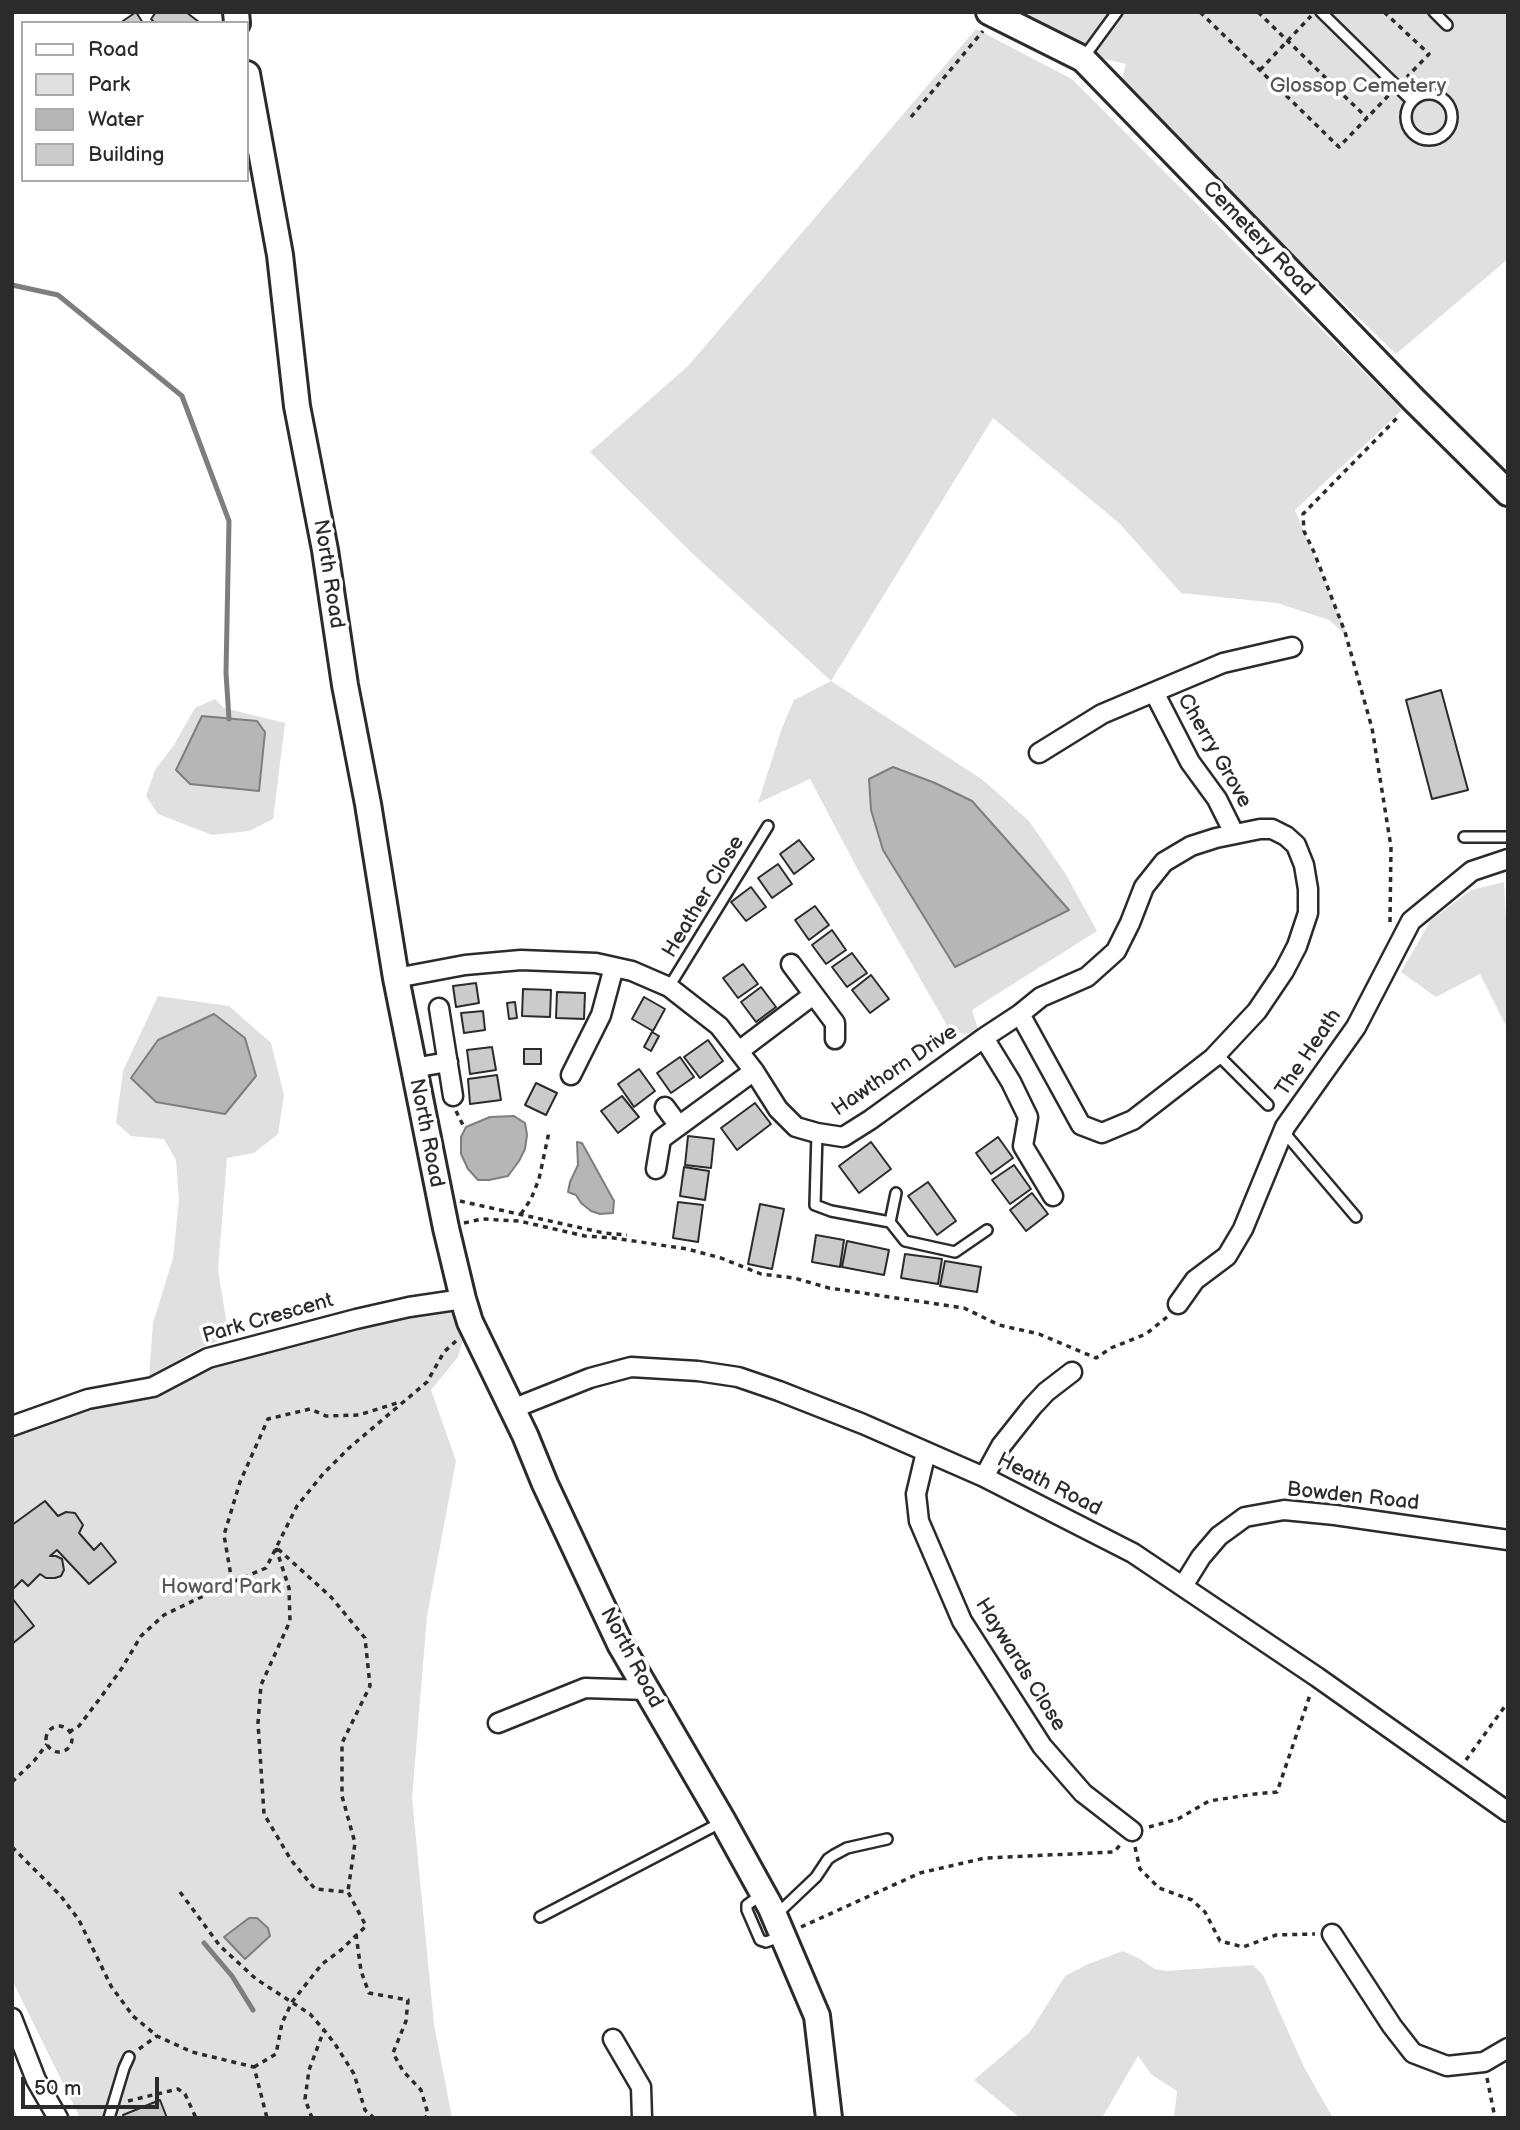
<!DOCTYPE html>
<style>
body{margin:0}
#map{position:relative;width:1520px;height:2130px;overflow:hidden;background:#fff;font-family:"Balsamiq Sans",sans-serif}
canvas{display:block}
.frame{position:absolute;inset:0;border:14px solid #2b2b2b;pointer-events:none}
.legend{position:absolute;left:21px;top:21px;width:228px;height:161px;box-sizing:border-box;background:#fff;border:2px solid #aaa;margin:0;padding:9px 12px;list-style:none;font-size:21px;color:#2b2b2b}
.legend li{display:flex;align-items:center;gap:14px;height:35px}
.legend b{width:35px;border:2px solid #aaa}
.scale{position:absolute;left:21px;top:2077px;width:138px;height:32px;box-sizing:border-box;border:4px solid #2b2b2b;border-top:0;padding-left:9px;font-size:21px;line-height:24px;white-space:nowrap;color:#2b2b2b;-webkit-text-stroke:5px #fff;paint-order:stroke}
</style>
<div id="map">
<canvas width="1520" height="2130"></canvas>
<div class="frame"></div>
<ul class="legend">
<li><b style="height:9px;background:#fff"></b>Road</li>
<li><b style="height:19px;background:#e0e0e0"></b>Park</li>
<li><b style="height:19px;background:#b6b6b6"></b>Water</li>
<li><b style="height:19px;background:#cbcbcb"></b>Building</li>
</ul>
<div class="scale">50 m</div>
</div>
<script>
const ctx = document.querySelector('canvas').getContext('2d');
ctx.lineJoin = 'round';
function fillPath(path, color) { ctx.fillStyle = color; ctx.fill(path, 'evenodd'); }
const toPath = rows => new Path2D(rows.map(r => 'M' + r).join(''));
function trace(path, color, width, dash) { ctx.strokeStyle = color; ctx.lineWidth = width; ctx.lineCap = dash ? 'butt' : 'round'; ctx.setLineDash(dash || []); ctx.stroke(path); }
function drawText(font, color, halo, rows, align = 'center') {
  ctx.font = font + ' "Balsamiq Sans",sans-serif'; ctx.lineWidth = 7; ctx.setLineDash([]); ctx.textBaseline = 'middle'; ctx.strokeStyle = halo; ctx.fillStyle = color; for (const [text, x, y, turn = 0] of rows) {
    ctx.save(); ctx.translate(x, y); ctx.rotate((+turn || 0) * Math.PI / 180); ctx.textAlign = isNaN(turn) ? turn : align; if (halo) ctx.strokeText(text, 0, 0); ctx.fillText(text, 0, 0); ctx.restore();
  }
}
fillPath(toPath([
 [1013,12,1508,12,1508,259,1396,354,1125,92,1122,78,1126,64,1104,59],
 [976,29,1072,79,1402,410,1295,510,1348,637,1329,620,1277,603,1181,593,1120,524,993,418,831,681,983,780,1029,821,1065,873,1097,931,972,1010,979,1032,964,1034,949,1029,859,872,810,779,758,803,782,728,794,700,831,681,694,555,590,452,688,366],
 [215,699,224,708,285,723,273,819,249,831,212,835,158,814,146,796,155,770,174,745,195,708],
 [202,716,257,721,176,770],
 [1504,882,1508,954,1508,1030,1480,974,1436,997,1401,972,1431,920,1471,890],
 [158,996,229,1006,271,1043,284,1095,278,1134,254,1153,227,1158,218,1270,229,1337,200,1348,149,1376,153,1323,173,1258,179,1199,176,1160,164,1139,131,1136,116,1123,123,1071],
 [471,1312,458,1357,431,1390,456,1461,427,1616,412,1798,434,2024,452,2118,80,2118,12,1980,12,1435,121,1401,264,1348,400,1315],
 [1123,1951,1140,1959,1155,1969,1167,1971,1253,1965,1263,1975,1304,2067,1333,2118,1174,2118,1177,2091,1152,2075,1138,2056,1102,2118,1020,2118,974,2080,1030,2032,1065,1976,1088,1964]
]), '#e0e0e0');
const water = toPath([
 [202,716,257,721,265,732,259,791,190,784,176,770,202,716],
 [893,767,935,783,972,801,1069,910,955,967,883,850,871,810,869,779,893,767],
 [214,1014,245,1038,256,1076,225,1114,156,1102,131,1078,158,1040,214,1014],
 [514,1116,525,1123,527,1135,525,1149,519,1161,508,1176,489,1180,478,1180,468,1169,461,1154,461,1137,466,1127,490,1117,514,1116],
 [577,1142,582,1143,614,1201,613,1213,600,1214,591,1211,581,1203,576,1195,568,1192,570,1182,578,1165,577,1142],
 [249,1918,257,1918,268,1928,270,1936,245,1959,224,1937,249,1918]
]);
fillPath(water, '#b6b6b6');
trace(water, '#7e7e7e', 2);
trace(toPath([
 [12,285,58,295,182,396,229,521,226,673,229,719],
 [204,1943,232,1976,253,2010]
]), '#7e7e7e', 5);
const building = toPath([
 [136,12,143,23,120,23,136,12],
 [156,12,186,12,199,22,155,23,151,19,156,12],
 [1441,690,1468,790,1432,799,1406,700,1441,690],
 [799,840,814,859,794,874,780,854,799,840],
 [778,864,792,884,772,898,758,878,778,864],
 [751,887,766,907,746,921,731,902,751,887],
 [815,906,829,925,809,940,795,920,815,906],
 [832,930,846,950,826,964,812,945,832,930],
 [852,953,867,973,847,987,832,967,852,953],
 [743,964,758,984,738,998,723,978,743,964],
 [871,975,889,999,870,1013,852,990,871,975],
 [476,983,479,1003,456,1007,453,986,476,983],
 [761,987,776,1007,756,1022,741,1002,761,987],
 [523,989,551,990,550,1017,522,1016,523,989],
 [557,992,585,993,584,1019,556,1018,557,992],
 [644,997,665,1009,653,1031,632,1019,644,997],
 [515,1002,517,1018,509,1019,507,1003,515,1002],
 [483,1011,485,1030,464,1033,461,1013,483,1011],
 [652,1032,659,1036,651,1051,644,1047,652,1032],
 [708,1040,723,1061,700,1078,684,1057,708,1040],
 [492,1047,496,1070,470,1074,467,1050,492,1047],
 [524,1049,541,1049,541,1064,524,1064,524,1049],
 [680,1057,694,1077,671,1093,657,1073,680,1057],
 [639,1069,655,1091,634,1107,618,1084,639,1069],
 [497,1075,501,1100,470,1104,468,1079,497,1075],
 [536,1083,557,1093,546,1115,525,1105,536,1083],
 [622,1096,639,1117,618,1133,601,1111,622,1096],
 [755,1103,771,1124,737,1150,721,1128,755,1103],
 [688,1136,714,1139,711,1168,685,1165,688,1136],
 [998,1137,1013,1158,991,1174,976,1153,998,1137],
 [871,1142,891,1169,859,1193,839,1166,871,1142],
 [1014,1165,1031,1189,1010,1204,992,1180,1014,1165],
 [684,1167,709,1171,705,1200,680,1196,684,1167],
 [928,1182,956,1221,937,1235,908,1196,928,1182],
 [1032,1193,1048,1214,1026,1231,1010,1210,1032,1193],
 [678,1202,703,1205,698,1242,673,1238,678,1202],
 [760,1204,784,1209,772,1269,748,1264,760,1204],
 [816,1235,844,1240,840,1267,812,1262,816,1235],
 [847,1241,889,1250,884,1275,842,1267,847,1241],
 [905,1254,942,1259,938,1284,901,1278,905,1254],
 [945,1261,981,1267,977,1292,940,1286,945,1261],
 [45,1501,58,1516,66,1512,75,1513,83,1525,79,1533,94,1550,101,1543,116,1562,89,1584,57,1550,50,1556,56,1556,62,1559,64,1570,61,1576,55,1578,46,1578,40,1574,28,1586,22,1580,12,1590,12,1525,45,1501],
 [12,1598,34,1626,12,1644,12,1598],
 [160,2100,167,2118,124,2118,123,2115,160,2100]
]);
fillPath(building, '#cbcbcb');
trace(building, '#2b2b2b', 2);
const lane = toPath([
 [1321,12,1412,101],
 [1434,12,1447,25],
 [1084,57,1117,12],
 '1406 117a23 23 0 1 1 46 0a23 23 0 1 1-46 0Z',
 [1464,837,1508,837],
 [669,987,768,826],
 [1217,1054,1268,1105],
 [1283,1131,1356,1217],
 [817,1133,815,1205,831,1211,890,1222,905,1241,955,1252,987,1230],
 [890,1222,896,1193],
 [761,1895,747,1905,747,1910,760,1940,766,1942,780,1937],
 [776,1915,816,1877,828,1859,834,1855,847,1848,887,1839],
 [540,1917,722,1822],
 [109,2118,124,2068,129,2057]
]);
const street = toPath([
 [1154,692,1223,663,1292,647],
 [1039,753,1102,714,1154,692,1190,762,1217,799,1234,833],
 [791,964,835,1023,835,1039],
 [396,978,465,965,521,960,596,963,632,971,669,987,719,1026,754,1071,778,1109,796,1127,817,1133,843,1137,870,1120,985,1037,1020,1014,1041,997,1087,977,1116,951,1130,923,1144,887,1164,862,1191,846,1216,838,1260,829,1272,829,1286,836,1296,845,1304,865,1308,889,1308,913,1297,946,1284,971,1257,1011,1213,1058,1133,1120,1102,1133,1081,1125,1020,1014],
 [439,1008,453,1096],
 [984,1038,1011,1082,1028,1117,1023,1146,1053,1196],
 [739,1051,813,995],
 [413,1068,448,1062],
 [571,1075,601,1015,614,967],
 [665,1107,679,1126],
 [656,1169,661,1139,754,1071],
 [1178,1304,1195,1280,1227,1256,1243,1229,1285,1127,1356,1027,1411,921,1472,871,1508,859],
 [512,1409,590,1378,631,1367,698,1371,738,1377,779,1391,863,1424,984,1477,1133,1553,1317,1677,1508,1812],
 [12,1426,88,1399,153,1387,208,1358,356,1319,409,1307,463,1299],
 [926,1452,916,1494,919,1521,962,1621,1042,1746,1083,1793,1132,1831],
 [984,1477,1001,1446,1032,1407,1046,1392,1072,1372],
 [1183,1586,1201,1557,1219,1536,1245,1517,1284,1510,1335,1515,1508,1540],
 [498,1723,585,1688,647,1690],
 [1332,1934,1392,2026,1413,2053,1447,2066,1484,2062,1508,2048],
 [12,2018,36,2080,58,2118],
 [613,2039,641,2087,642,2118]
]);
const secondary = toPath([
 [236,12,237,23],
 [989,12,1083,59,1414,400,1508,493],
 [247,74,280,255,297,406,325,550,345,685,368,804,396,978,446,1228,463,1299,470,1322,525,1435,545,1484,620,1644,723,1821,771,1908,817,2016,829,2118]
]);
trace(lane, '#2b2b2b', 14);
trace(street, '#2b2b2b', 23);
trace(secondary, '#2b2b2b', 30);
trace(toPath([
 [1200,12,1339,147,1389,95],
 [1258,12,1367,118],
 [1384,12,1429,54,1407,77],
 [1260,70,1311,16],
 [911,117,983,31],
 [1390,922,1391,847,1372,728,1345,632,1314,552,1304,531,1303,514,1399,416],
 [456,1111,463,1125],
 [460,1201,604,1233,627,1235],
 [521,1214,531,1199,539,1179,549,1132],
 [464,1223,482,1219,519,1221,585,1236,614,1238,687,1249,721,1258,761,1274,794,1278,829,1288,964,1308,999,1325,1039,1334,1096,1358,1111,1348,1146,1334,1167,1317],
 [278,1549,331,1597,365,1638,370,1686,342,1743,342,1796,355,1843,348,1891],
 [232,1582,224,1535,240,1482,268,1419,310,1409,326,1416,359,1415,400,1402],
 '46 1739a13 13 0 1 1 26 0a13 13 0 1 1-26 0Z',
 [69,1732,79,1726,101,1697,122,1668,141,1636,164,1615,232,1582,266,1568,297,1506,323,1474,349,1448,427,1382,444,1352,456,1341],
 [1466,1760,1508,1702],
 [12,1782,34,1761,47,1744],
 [1149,1827,1178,1819,1209,1801,1255,1794,1277,1792,1311,1692],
 [12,1847,60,1895,79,1920,111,1986,133,2016,157,2036,192,2052,254,2067,267,2118],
 [1135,1847,1140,1869,1159,1888,1192,1900,1205,1912,1220,1941,1243,1947,1276,1935,1315,1934],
 [180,1892,220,1946,256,1979,310,2014,324,2030,335,2044,354,2074,365,2110,374,2118],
 [801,1927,920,1873,985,1858,1114,1852,1120,1845],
 [356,1934,361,1971,369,1993,408,2000,406,2021,393,2053,403,2071,421,2090,428,2114,425,2118],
 [139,2049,157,2036],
 [254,2067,276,2054,282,2023,292,2002,322,1964,341,1950,366,1926,348,1892,315,1889,291,1860,264,1814,258,1723,261,1685,290,1621,289,1588,276,1548],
 [1487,2078,1495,2118],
 [128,2101,178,2089,185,2094,196,2118],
 [312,2118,305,2099,309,2070,324,2030]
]), '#2b2b2b', 3.5, [5, 5]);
trace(lane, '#fff', 9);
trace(street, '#fff', 18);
trace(secondary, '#fff', 24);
drawText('21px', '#585858', '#fff', [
 ["Glossop Cemetery",1358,87],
 ["Howard Park",221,1588]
]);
drawText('21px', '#2b2b2b', '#fff', [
 ["Cemetery Road",1258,239,46],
 ["North Road",328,574,81],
 ["Cherry Grove",1214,751,60],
 ["Heather Close",704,897,-59],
 ["The Heath",1309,1053,-56],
 ["Hawthorn Drive",895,1071,-34],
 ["North Road",426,1133,79],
 ["Park Crescent",268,1319,-16],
 ["Heath Road",1049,1485,27],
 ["Bowden Road",1353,1497,6],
 ["North Road",631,1658,62],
 ["Haywards Close",1020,1665,58]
]);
</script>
